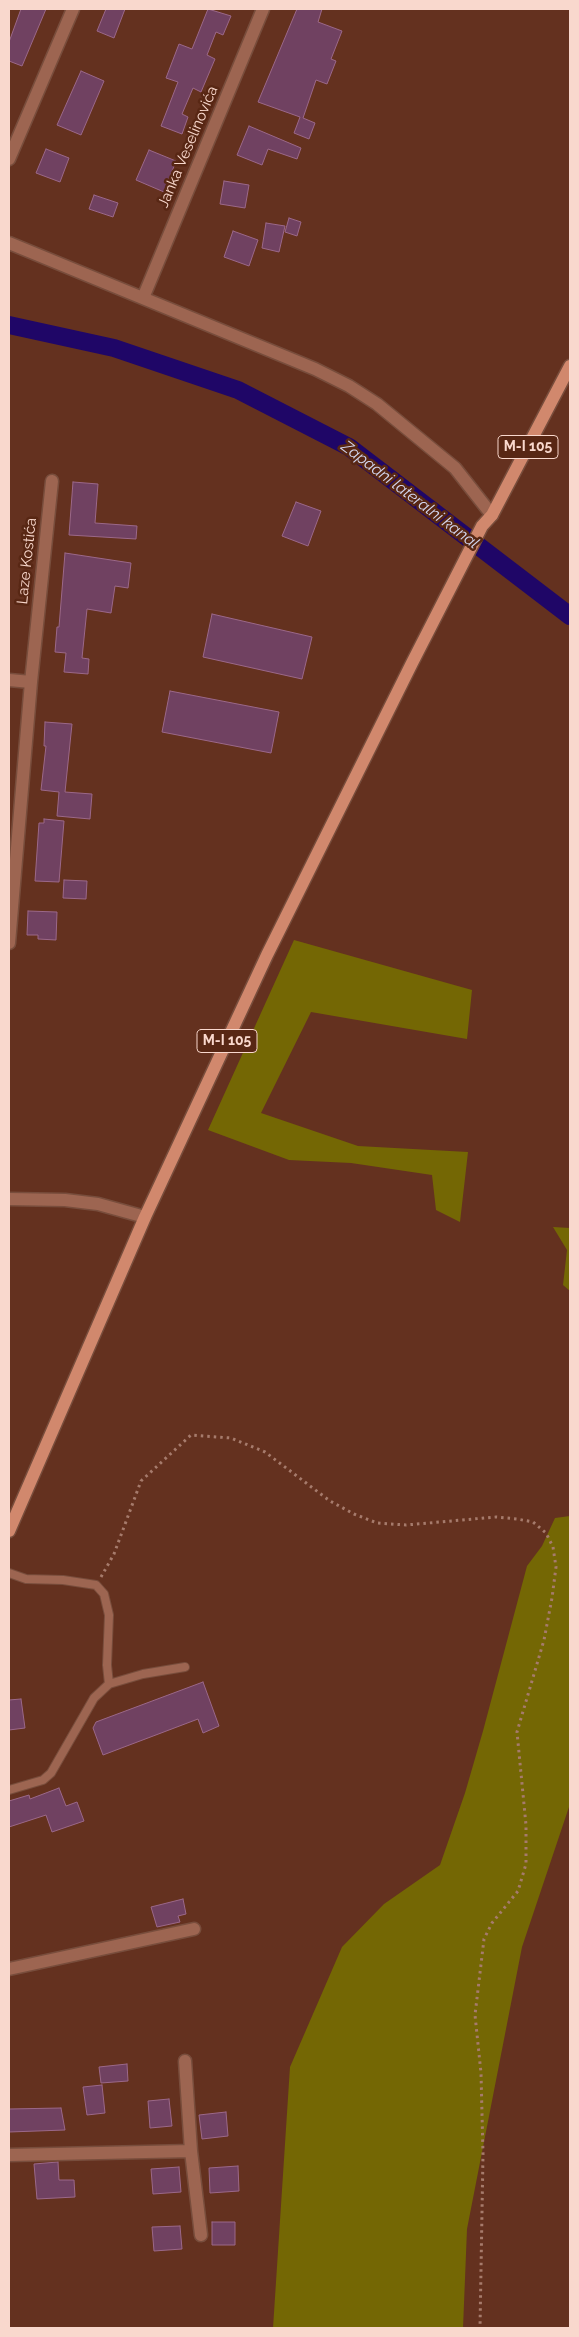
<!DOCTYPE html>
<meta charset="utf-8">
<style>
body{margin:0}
#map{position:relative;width:579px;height:2337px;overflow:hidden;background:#64311f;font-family:Raleway,sans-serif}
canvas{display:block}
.frame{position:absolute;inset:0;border:10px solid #f9d8cd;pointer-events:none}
</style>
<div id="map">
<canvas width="579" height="2337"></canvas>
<div class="frame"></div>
</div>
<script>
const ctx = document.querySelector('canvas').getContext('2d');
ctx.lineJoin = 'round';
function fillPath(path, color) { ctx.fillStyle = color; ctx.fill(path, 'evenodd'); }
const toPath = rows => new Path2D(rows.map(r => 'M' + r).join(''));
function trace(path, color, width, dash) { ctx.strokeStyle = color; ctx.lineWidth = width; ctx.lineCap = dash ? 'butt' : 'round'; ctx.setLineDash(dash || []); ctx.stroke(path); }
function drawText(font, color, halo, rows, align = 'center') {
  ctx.font = font + ' Raleway,sans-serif'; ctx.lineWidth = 5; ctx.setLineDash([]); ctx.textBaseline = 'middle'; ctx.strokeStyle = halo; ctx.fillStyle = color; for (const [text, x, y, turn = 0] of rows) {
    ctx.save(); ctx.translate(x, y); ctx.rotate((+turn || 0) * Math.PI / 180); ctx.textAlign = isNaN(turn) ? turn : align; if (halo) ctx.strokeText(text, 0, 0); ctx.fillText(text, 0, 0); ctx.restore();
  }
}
fillPath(toPath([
 [294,940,472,990,467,1039,311,1012,261,1113,358,1146,468,1152,460,1222,436,1210,432,1175,351,1163,289,1160,208,1130],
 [553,1227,570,1228,570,1291,563,1285,567,1250],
 [570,1516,570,1804,522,1947,467,2229,463,2328,273,2328,290,2067,342,1947,384,1904,440,1865,465,1793,483,1731,527,1566,542,1546,555,1518]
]), '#746704');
trace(toPath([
 [9,325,114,348,238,390,349,447,570,616]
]), '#1f0667', 18);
const building = toPath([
 [21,9,46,9,22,66,9,61,9,42,21,9],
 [106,9,125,9,114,38,97,31,106,9],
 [208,9,231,16,223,35,216,32,207,55,215,59,201,92,193,88,182,114,188,117,182,134,161,126,178,82,166,78,179,44,192,49,208,9],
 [297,9,322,9,318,22,342,31,331,59,336,61,327,84,316,80,303,118,315,123,309,139,294,133,300,117,258,102,297,9],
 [81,71,104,81,81,135,57,125,81,71],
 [249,126,301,148,297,159,268,149,262,165,237,155,249,126],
 [46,149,69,158,60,182,36,173,46,149],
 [149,150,176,161,164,192,136,180,149,150],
 [224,181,249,185,245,208,220,204,224,181],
 [94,195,118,203,113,217,89,209,94,195],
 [289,218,301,222,297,236,285,232,289,218],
 [266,223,285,226,279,252,262,248,266,223],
 [233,231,258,240,249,266,224,257,233,231],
 [73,482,98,484,95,523,137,526,136,539,69,535,73,482],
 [296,502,321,511,308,546,282,536,296,502],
 [65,553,131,563,128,588,115,586,111,613,87,609,82,658,89,659,88,674,64,672,66,653,55,652,57,627,59,627,65,553],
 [212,614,312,637,302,679,203,657,212,614],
 [170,691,279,712,271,753,162,732,170,691],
 [45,722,72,724,65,792,92,794,90,819,57,816,59,792,41,790,46,746,44,746,45,722],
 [44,819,64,821,59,882,35,881,39,823,44,823,44,819],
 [64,880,87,881,86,899,63,898,64,880],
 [28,911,57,912,56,940,38,939,38,935,27,935,28,911],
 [203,1682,219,1726,203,1733,198,1719,103,1755,93,1728,96,1722,203,1682],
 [21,1699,25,1728,9,1730,9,1700,21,1699],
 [59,1788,66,1806,77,1802,84,1821,52,1832,46,1815,9,1827,9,1801,29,1795,30,1799,59,1788],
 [183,1899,186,1914,178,1916,180,1922,157,1927,151,1907,183,1899],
 [127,2064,128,2081,101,2083,99,2067,127,2064],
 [102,2085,105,2113,87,2115,83,2087,102,2085],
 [169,2099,172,2126,150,2128,148,2101,169,2099],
 [61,2108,65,2130,9,2132,9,2109,61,2108],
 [226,2112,228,2136,202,2139,199,2115,226,2112],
 [58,2162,59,2180,74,2180,75,2197,37,2199,34,2164,58,2162],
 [238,2166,239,2191,210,2193,209,2168,238,2166],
 [179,2167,181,2192,153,2194,151,2169,179,2167],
 [212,2222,235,2222,235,2245,212,2245,212,2222],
 [180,2226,182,2249,154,2251,152,2227,180,2226]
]);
fillPath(building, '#704161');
trace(building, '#9b6889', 1);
const service = toPath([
 [9,1573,26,1579,63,1580,96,1585,104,1594,109,1615,107,1665,109,1684,143,1674,185,1667],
 [9,1790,43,1780,51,1773,94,1698,109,1684]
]);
const minor = toPath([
 [9,159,73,9],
 [9,243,315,369,349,386,377,404,455,468,492,515],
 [143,298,263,9],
 [9,680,31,682],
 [9,943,31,682,52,481],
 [9,1969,194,1929],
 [185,2061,191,2151,201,2235],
 [9,2155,191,2151]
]);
const tertiary = toPath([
 [9,1199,65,1200,98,1204,145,1217]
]);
const primary = toPath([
 [9,1531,145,1217,267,955,412,663,482,526,492,515,570,366]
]);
trace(service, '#784d3c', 10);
trace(minor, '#784d3c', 15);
trace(tertiary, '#784d3c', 15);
trace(primary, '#784d3c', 15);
trace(toPath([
 [101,1577,114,1554,141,1481,191,1435,231,1438,265,1452,330,1501,354,1514,377,1523,406,1525,496,1517,517,1519,533,1522,546,1533,553,1547,556,1567,552,1598,544,1640,517,1732,526,1825,526,1864,518,1891,492,1923,484,1939,475,2015,481,2073,483,2154,480,2328]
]), '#a67b6c', 3, [2.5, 4]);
trace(service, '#9d6551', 8);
trace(minor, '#9d6551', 12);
trace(tertiary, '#9d6551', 12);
trace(primary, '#d1886d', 12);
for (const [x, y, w] of [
 [528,447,60],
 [227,1041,60]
]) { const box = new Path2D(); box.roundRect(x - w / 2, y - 11.5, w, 23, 4); ctx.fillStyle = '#582714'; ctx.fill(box); trace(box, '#f9d8cd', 1); }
drawText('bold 14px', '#f9d8cd', null, [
 ["M-I 105",528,447],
 ["M-I 105",227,1041]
]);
drawText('15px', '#f9d8cd', '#582714', [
 ["Janka Veselinovića",188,147,-67],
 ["Laze Kostića",27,561,-84]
]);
drawText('italic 16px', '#d2d5ef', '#582714', [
 ["Zapadni lateralni kanal",410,495,37]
]);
</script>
